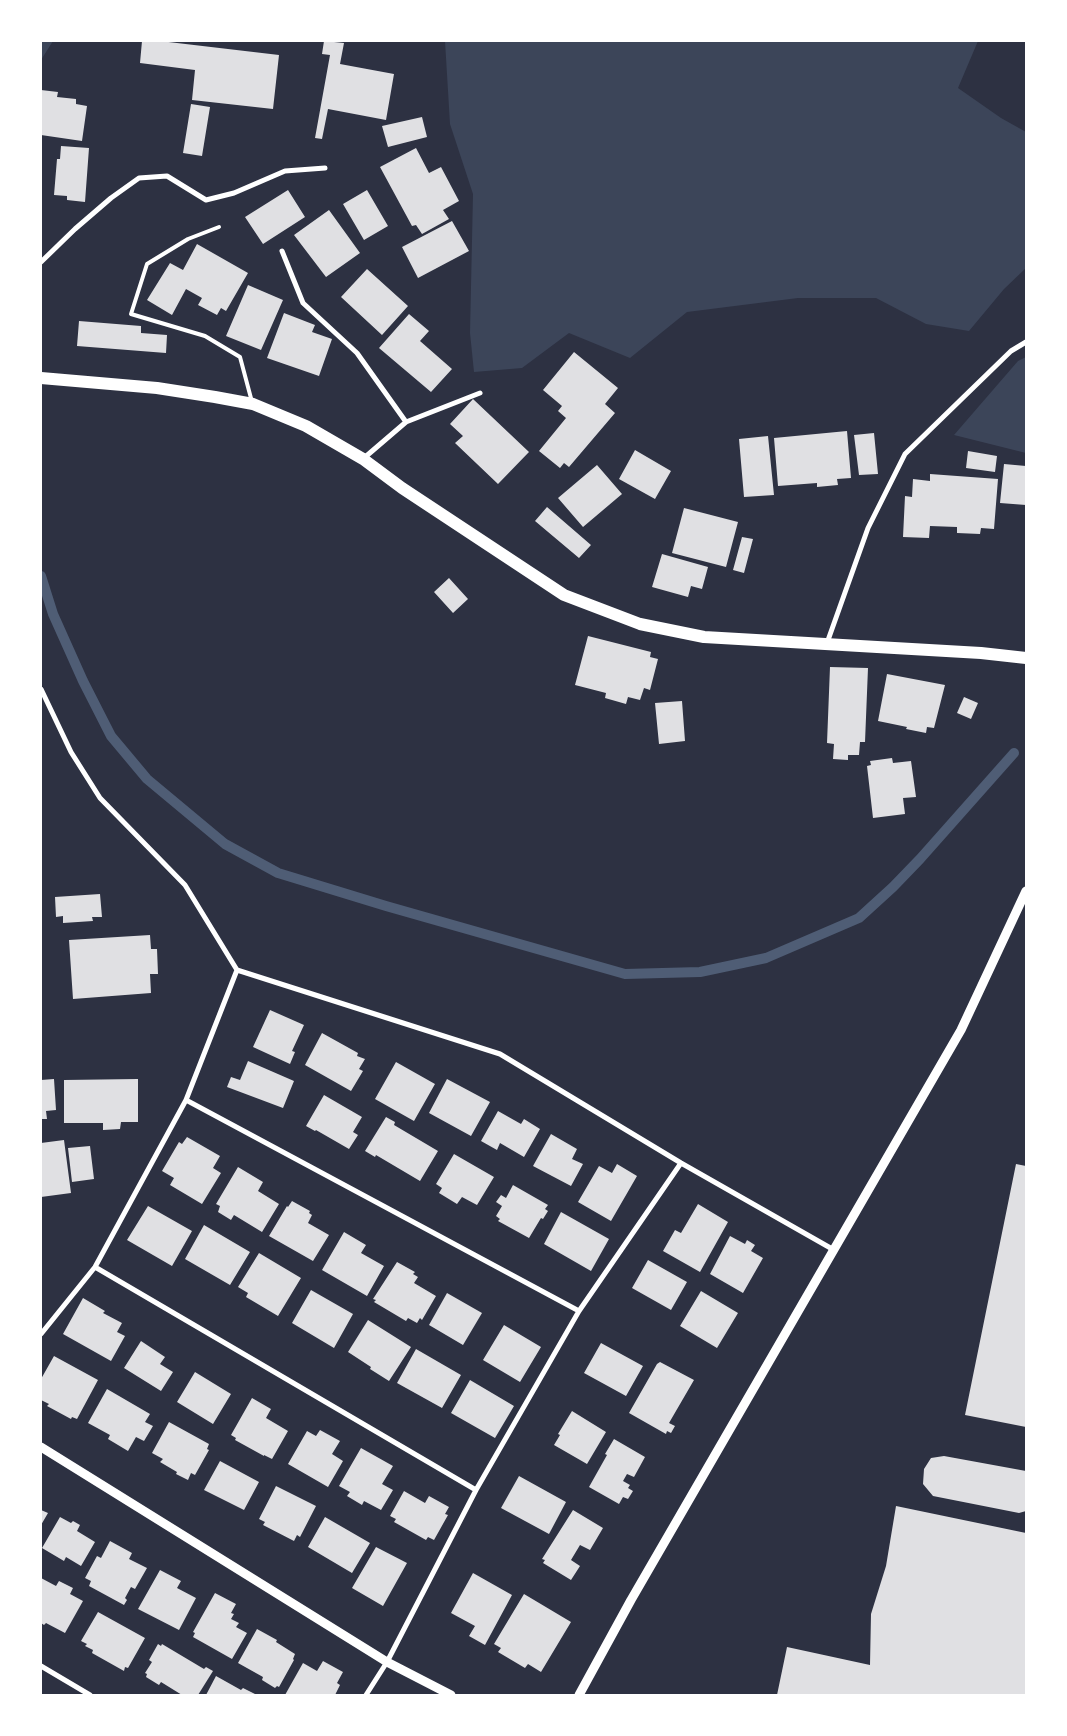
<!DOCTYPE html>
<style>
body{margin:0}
#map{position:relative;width:1067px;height:1736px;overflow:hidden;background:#2d3142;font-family:"Times New Roman",serif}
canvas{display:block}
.frame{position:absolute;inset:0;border:42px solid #fff;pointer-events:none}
</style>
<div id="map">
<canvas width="1067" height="1736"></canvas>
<div class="frame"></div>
</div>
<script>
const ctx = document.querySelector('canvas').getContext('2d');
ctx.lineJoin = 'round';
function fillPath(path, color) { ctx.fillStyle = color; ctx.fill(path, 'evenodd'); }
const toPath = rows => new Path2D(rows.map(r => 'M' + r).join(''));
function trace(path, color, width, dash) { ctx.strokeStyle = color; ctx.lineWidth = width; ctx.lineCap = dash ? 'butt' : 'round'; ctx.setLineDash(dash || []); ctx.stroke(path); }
fillPath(toPath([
 [41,41,53,41,41,60],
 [445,41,978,41,958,88,1001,118,1026,132,1026,268,1004,289,969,331,926,324,876,298,798,298,687,312,630,358,569,333,522,368,474,372,470,333,473,194,450,124],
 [1026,357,1026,453,954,435,1018,361]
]), '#3c4559');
trace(toPath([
 [41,576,53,614,83,681,111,736,147,779,225,844,278,873,386,906,625,974,700,972,766,958,859,918,893,887,920,859,1014,753]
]), '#4f5d75', 10);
fillPath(toPath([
 [142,41,160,41,279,55,273,109,192,100,195,70,140,63],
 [324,41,344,43,340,64,394,74,386,120,328,109,322,139,315,138,330,55,322,54],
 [41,90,58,92,57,97,76,99,76,104,87,106,82,141,41,135],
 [191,104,210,107,202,156,183,153],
 [422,117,427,137,388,147,382,126],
 [61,146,89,148,85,202,67,200,67,196,54,195,57,159,60,159],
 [416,148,429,173,441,167,459,201,443,210,449,219,422,234,416,225,412,226,380,167],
 [288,190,305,217,263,244,245,217],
 [367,190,388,226,364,240,343,204],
 [329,210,360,253,326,277,294,235],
 [452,221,469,251,418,278,402,247],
 [197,244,248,273,226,311,221,308,217,315,198,305,202,298,186,289,172,315,147,300,170,263,183,270],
 [367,269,408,306,382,335,341,297],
 [248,285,283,300,261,350,226,336],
 [284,313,315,325,312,332,332,339,319,376,267,358],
 [409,314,429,331,420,341,452,369,431,392,379,348],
 [79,321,141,326,141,333,167,335,166,353,77,346],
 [574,352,618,388,605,404,615,413,569,467,564,463,560,468,539,451,566,418,558,411,562,406,543,390],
 [473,399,529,452,498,484,455,443,463,436,450,424],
 [847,431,851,478,837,479,838,485,817,487,817,483,778,486,774,438],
 [874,433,878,474,859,475,854,435],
 [768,436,774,495,744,497,739,439],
 [635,450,671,471,655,499,619,479],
 [968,451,997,456,995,472,966,468],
 [1004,464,1026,466,1026,505,1000,503],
 [597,465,622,494,583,527,558,498],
 [930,474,998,479,994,529,981,528,980,534,957,533,957,527,930,526,929,538,903,537,905,496,912,497,913,479,930,481],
 [547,507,591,545,579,558,535,521],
 [684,508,738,522,726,567,672,553],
 [742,537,753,539,744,573,733,570],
 [662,554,708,567,702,589,691,586,688,597,652,587],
 [449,578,468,599,453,613,434,592],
 [588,636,651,652,650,657,658,659,650,690,644,688,640,700,628,697,626,704,605,698,606,693,575,685],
 [830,667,868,668,865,742,860,742,859,755,848,755,848,760,833,759,834,744,827,743],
 [887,674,945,685,934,728,927,727,926,733,906,729,907,727,878,721],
 [964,697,978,703,971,719,957,713],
 [682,701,685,741,659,744,655,703],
 [892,758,893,763,911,761,916,797,903,798,905,814,873,818,867,766,871,765,870,761],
 [100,894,102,917,92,917,93,921,63,923,63,916,56,917,55,897],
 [150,935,151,949,157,949,158,974,150,974,151,993,73,999,69,940],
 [270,1010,304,1025,292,1051,295,1052,290,1064,253,1047],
 [322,1033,358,1053,357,1056,365,1059,359,1069,363,1071,351,1091,305,1065],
 [248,1061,294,1081,283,1108,227,1087,231,1077,240,1080],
 [396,1062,435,1084,414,1121,375,1099],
 [54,1079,56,1110,46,1111,47,1119,41,1119,41,1080],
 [138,1079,138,1122,121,1122,120,1129,103,1130,103,1123,64,1123,64,1080],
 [447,1079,490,1102,471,1136,429,1113],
 [324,1095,362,1117,353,1132,358,1135,349,1149,316,1130,315,1131,306,1126],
 [498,1111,521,1124,524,1119,540,1129,524,1157,500,1143,497,1150,481,1141],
 [386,1117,395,1122,394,1125,438,1151,420,1181,376,1155,375,1157,365,1151],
 [551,1134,577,1149,572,1159,583,1164,571,1186,533,1166],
 [187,1137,220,1156,213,1168,221,1173,202,1204,170,1185,174,1178,162,1171,179,1142,182,1144],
 [64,1140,71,1193,41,1197,41,1143],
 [90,1146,94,1179,72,1182,68,1148],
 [454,1154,494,1177,477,1205,462,1197,457,1204,439,1193,442,1188,436,1184],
 [617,1164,637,1176,611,1221,578,1202,599,1166,612,1173],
 [1016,1164,1026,1166,1026,1427,965,1415],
 [238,1167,263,1182,258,1191,279,1204,262,1232,234,1215,231,1220,218,1212,220,1206,216,1204],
 [513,1185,548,1205,545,1209,548,1211,543,1219,541,1218,529,1238,498,1221,500,1219,496,1216,502,1206,496,1202,501,1195,506,1198],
 [292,1201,310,1211,309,1213,312,1215,308,1223,329,1235,313,1261,269,1236,287,1206,288,1207],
 [698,1204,728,1222,700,1272,663,1251,675,1230,681,1233],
 [148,1206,192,1231,172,1266,127,1240],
 [561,1212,609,1239,591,1271,544,1244],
 [204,1225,250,1252,230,1285,185,1259],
 [344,1232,366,1245,361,1253,384,1266,367,1296,322,1270],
 [730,1236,745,1244,747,1240,755,1245,751,1251,763,1258,743,1293,710,1274],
 [259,1253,301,1278,278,1316,246,1297,248,1293,238,1287],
 [648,1260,687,1282,671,1310,632,1288],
 [397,1262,415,1272,413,1274,418,1277,414,1283,436,1296,422,1320,420,1318,417,1323,408,1318,406,1321,374,1302,376,1300,373,1299],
 [311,1290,353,1314,334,1348,292,1323],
 [701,1291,738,1313,717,1348,680,1326],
 [447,1293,482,1313,463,1345,429,1325],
 [83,1298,105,1311,103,1313,122,1323,117,1332,125,1336,111,1361,63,1334],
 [368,1320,411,1347,389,1381,370,1369,371,1367,348,1352],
 [504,1325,541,1347,520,1382,483,1360],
 [141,1341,165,1357,160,1364,173,1372,161,1391,124,1368],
 [601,1343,643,1366,626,1396,584,1373],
 [416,1349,461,1375,442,1408,397,1383],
 [54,1356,98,1380,77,1419,72,1417,71,1419,47,1406,49,1404,41,1400,41,1379],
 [660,1362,694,1380,669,1423,675,1426,671,1433,667,1431,666,1434,629,1413,657,1364],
 [195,1372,231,1394,213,1424,177,1402],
 [470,1380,514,1406,495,1438,451,1413],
 [107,1389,150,1414,145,1422,153,1426,144,1441,136,1437,128,1451,108,1439,110,1435,88,1423],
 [252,1398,271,1409,266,1418,288,1431,272,1459,264,1455,264,1456,235,1440,236,1438,231,1435],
 [572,1411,606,1432,587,1464,554,1445,560,1435,558,1434],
 [169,1422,209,1444,207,1449,209,1450,195,1475,191,1473,188,1480,176,1474,177,1472,160,1462,163,1459,152,1453],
 [320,1430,340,1441,332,1454,343,1461,328,1487,288,1464,307,1431,316,1436],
 [614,1439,645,1457,634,1477,627,1474,623,1481,630,1485,628,1488,633,1491,628,1499,623,1497,619,1504,589,1487,607,1455,605,1454],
 [361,1448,393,1466,382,1484,393,1490,381,1510,364,1501,362,1505,347,1496,350,1492,339,1486],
 [944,1456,1026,1471,1026,1511,1019,1513,933,1496,923,1484,924,1469,931,1458],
 [220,1461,259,1482,244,1510,204,1490],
 [519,1476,566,1502,549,1534,501,1508],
 [276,1486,316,1506,300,1537,297,1535,294,1541,263,1525,265,1522,259,1519],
 [404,1491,425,1503,429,1496,449,1507,445,1514,448,1515,434,1540,428,1537,426,1540,394,1522,396,1519,390,1516],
 [896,1506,1026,1533,1026,1695,777,1695,787,1647,870,1665,871,1614,886,1566],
 [41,1510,48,1513,41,1525],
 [573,1510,603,1528,590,1550,580,1545,571,1560,580,1566,571,1580,543,1563,545,1560,542,1559],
 [60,1517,71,1523,73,1521,80,1525,77,1531,95,1542,81,1566,66,1557,64,1561,42,1548],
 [325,1517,370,1543,352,1573,308,1547],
 [110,1541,132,1553,129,1559,147,1568,135,1589,131,1587,125,1598,127,1600,124,1605,89,1586,91,1581,85,1578,97,1556,101,1558],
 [376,1547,407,1563,383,1606,352,1588],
 [160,1570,181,1581,177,1588,196,1598,179,1630,138,1609],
 [473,1573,512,1595,485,1645,469,1636,475,1626,451,1613],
 [41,1578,56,1586,59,1581,73,1588,70,1594,83,1601,65,1633,46,1623,44,1625,41,1623],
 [215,1593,236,1604,231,1613,234,1614,231,1619,239,1623,236,1627,247,1633,232,1659,193,1637,195,1633,193,1632],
 [524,1594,571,1622,541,1672,528,1664,525,1668,498,1652,501,1648,494,1644],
 [98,1612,145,1638,128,1668,125,1667,124,1671,92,1653,93,1650,85,1646,87,1644,81,1641],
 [257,1629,277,1640,276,1642,295,1654,293,1659,294,1660,279,1687,277,1686,275,1688,262,1680,263,1677,238,1663],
 [158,1644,161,1646,162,1644,204,1669,206,1667,213,1671,198,1695,182,1695,161,1682,159,1685,146,1677,147,1674,145,1673,152,1662,149,1660],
 [323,1661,343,1672,337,1683,340,1685,335,1695,285,1695,303,1663,317,1671],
 [216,1676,241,1690,243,1688,257,1695,206,1695]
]), '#e0e0e3');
trace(toPath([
 [219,227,188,239,147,264,131,314,205,336,240,357,252,402]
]), '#fff', 4);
trace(toPath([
 [282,251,303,303,357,353,406,422],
 [41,262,75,229,111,198,139,178,167,176,206,200,234,193,285,171,325,168],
 [364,458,406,422,480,393],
 [827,643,868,528,905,454,1011,351,1026,342],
 [41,689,71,752,100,798,185,885,237,970,500,1054,681,1163,834,1250],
 [186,1100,579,1311],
 [95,1267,476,1490],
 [41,1334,95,1267,186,1100,237,970],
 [41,1666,90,1695],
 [366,1695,387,1662,476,1490,579,1311,681,1163]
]), '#fff', 5);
trace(toPath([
 [41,1447,387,1662,451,1695],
 [579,1695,631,1600,961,1030,1026,891]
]), '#fff', 9);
trace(toPath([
 [41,378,157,388,215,397,253,404,306,426,363,459,402,488,564,595,640,624,704,637,981,653,1026,658]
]), '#fff', 12);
</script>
